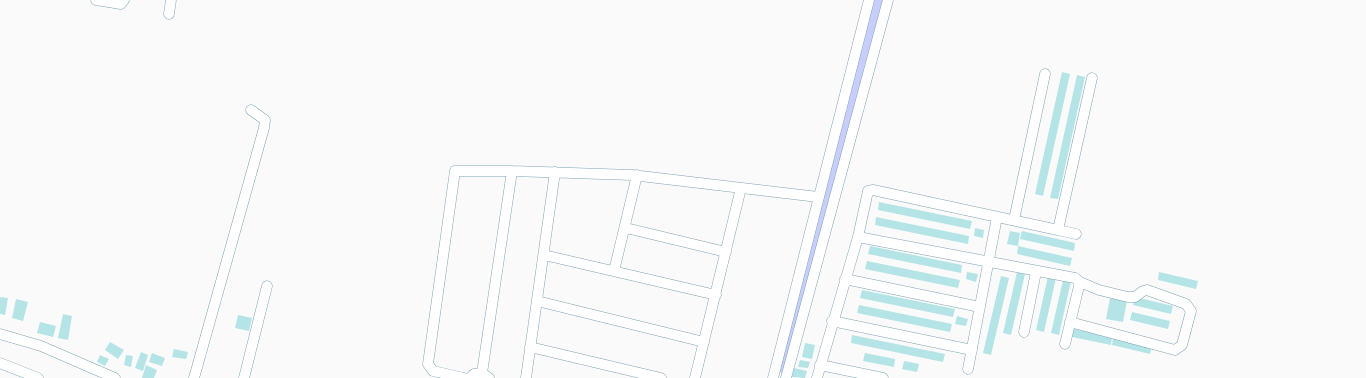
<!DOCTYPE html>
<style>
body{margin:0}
canvas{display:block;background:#fafafa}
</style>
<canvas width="1366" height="378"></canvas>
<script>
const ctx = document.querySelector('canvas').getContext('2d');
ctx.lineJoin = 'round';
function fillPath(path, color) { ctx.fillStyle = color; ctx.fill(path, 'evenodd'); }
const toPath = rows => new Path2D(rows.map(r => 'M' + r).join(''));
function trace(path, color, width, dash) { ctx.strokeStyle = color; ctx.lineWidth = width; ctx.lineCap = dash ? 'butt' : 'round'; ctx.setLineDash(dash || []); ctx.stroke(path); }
fillPath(toPath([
 [878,0,888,0,781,378,828,196]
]), '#99d8f3');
trace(toPath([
 [785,365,878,0]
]), '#c8cefb', 18);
fillPath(toPath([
 [1062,72,1070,74,1043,196,1035,194],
 [1077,75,1085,77,1058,199,1050,198],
 [879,202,972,221,970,229,878,210],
 [876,217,969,236,968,244,875,225],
 [975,228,984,230,983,238,974,236],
 [1010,231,1020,233,1018,246,1007,244],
 [1022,231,1075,243,1074,251,1020,239],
 [870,246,962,265,961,273,868,254],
 [1018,246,1072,258,1070,266,1017,254],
 [867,261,960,280,958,288,865,269],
 [967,272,978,274,976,282,966,279],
 [1017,272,1025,274,1011,335,1003,333],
 [1159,272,1198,281,1196,289,1158,280],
 [1001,276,1009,278,991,355,983,353],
 [1048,276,1056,278,1044,332,1036,330],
 [1063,280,1071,281,1059,335,1051,333],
 [862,290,955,309,953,317,860,298],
 [0,297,8,298,5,315,0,314],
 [1135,297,1173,306,1171,314,1133,305],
 [1110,298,1127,301,1123,322,1106,319],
 [16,299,28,302,23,321,12,318],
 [859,305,952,324,950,332,857,313],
 [1132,312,1170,321,1168,329,1130,320],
 [63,314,72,316,68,340,58,338],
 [238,315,252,318,249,331,235,328],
 [957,316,968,319,966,326,955,324],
 [40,322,56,326,53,337,37,333],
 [1074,329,1112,337,1111,345,1072,337],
 [852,335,945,354,943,362,851,343],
 [1113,337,1152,346,1150,354,1112,345],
 [110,342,124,350,118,359,105,350],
 [805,343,815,345,812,359,802,357],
 [174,349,188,352,186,359,172,357],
 [141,352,148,355,143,371,135,368],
 [152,353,165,358,162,366,149,362],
 [865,353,895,359,894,367,863,361],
 [100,355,109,359,105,366,97,362],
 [126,355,133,356,131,367,124,365],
 [800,360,810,362,808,368,798,367],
 [904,361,919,364,917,372,902,369],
 [146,365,157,370,154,378,142,378],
 [794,368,807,371,805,378,792,377]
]), '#b5e4e7');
const minor = toPath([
 [96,0,121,4,124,0],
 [169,14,171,0],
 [1014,220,1045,74],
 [626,228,726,252],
 [1058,230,1076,234],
 [858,237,1075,278,1080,282,1065,344],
 [544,255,716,295],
 [614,271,637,175],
 [845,279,980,307],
 [537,301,704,342],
 [832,321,972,350],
 [1070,322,1175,350,1182,345,1191,311,1186,304,1147,290,1143,291,1135,297,1128,297,1099,290,1080,282],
 [1024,332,1036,272],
 [0,334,41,346,115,378],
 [530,347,661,378],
 [0,363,38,378],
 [820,365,883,378],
 [968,369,997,217],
 [482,373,512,171],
 [194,378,264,128,265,120,251,110],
 [244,378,267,286],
 [464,378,433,371,428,364,455,171,512,171,632,175,818,197],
 [470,378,474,374,482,373,489,378],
 [526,378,555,172],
 [695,378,741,188],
 [773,378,869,0],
 [786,378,888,0],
 [817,378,858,237,868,191,873,190,1058,230,1092,78]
]);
trace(minor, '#7da3b4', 11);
trace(minor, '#fff', 10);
</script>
